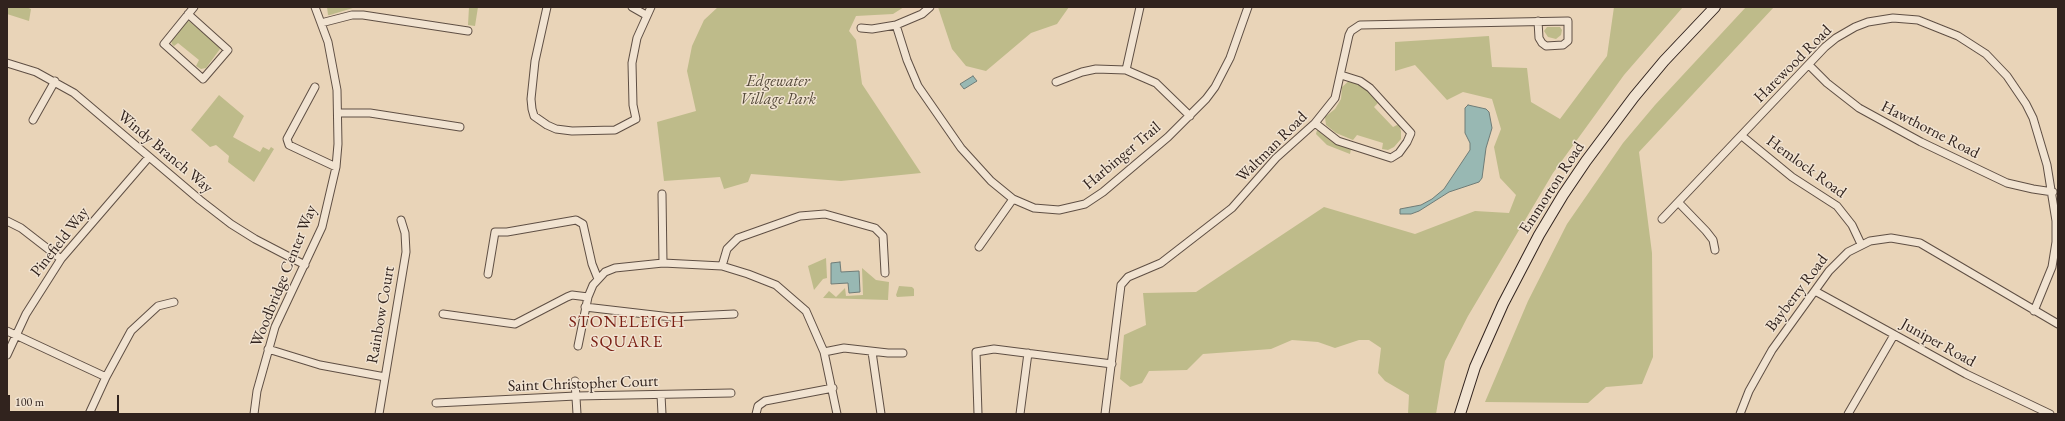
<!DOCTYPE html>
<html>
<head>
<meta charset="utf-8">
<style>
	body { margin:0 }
	#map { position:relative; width:2065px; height:421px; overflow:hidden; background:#e9d4b8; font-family:"EB Garamond",serif }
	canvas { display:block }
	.frame { position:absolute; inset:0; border:8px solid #31231e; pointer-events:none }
	.scale { position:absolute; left:8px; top:395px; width:111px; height:18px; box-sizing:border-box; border:2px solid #31231e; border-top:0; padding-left:5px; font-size:12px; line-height:14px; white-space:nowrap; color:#31231e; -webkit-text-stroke:3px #f1e3d1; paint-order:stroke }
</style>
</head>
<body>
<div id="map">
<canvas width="2065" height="421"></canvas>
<div class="frame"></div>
<div class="scale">100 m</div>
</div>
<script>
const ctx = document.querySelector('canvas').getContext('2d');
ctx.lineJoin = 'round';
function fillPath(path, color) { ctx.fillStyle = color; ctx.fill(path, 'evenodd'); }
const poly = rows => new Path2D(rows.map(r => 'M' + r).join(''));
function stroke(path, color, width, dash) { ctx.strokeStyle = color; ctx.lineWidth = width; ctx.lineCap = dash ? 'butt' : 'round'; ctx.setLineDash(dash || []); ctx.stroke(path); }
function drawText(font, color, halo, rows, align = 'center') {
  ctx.font = font + ' "EB Garamond",serif'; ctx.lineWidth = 3; ctx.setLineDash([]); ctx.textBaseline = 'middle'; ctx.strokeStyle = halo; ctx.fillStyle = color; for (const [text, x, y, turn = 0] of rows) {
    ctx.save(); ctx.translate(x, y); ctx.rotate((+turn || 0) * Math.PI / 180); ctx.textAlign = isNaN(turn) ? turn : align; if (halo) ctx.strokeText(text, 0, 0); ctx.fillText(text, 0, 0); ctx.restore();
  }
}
const green = poly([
	[7,7,26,7,31,9,29,21,7,14],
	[327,7,356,7,330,15,328,15],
	[469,7,478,7,475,26,468,25],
	[718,7,904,7,893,14,856,16,849,31,856,40,862,84,921,173,841,181,751,174,748,182,724,189,720,177,664,181,657,122,696,111,687,71,692,46,704,20],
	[938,7,1069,7,1057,24,1031,33,986,71,966,66,952,49],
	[1614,7,1683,7,1624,75,1553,173,1468,316,1445,361,1436,414,1408,414,1409,395,1385,381,1378,373,1381,348,1369,340,1359,340,1335,348,1318,342,1292,340,1271,349,1203,354,1187,370,1149,371,1142,383,1130,387,1120,379,1124,335,1146,325,1143,293,1196,292,1324,207,1415,234,1475,211,1509,213,1516,195,1500,178,1494,147,1501,129,1492,99,1463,92,1447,100,1415,65,1395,71,1395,42,1489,36,1492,67,1527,68,1531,102,1560,119,1607,56],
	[1746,7,1774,7,1639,152,1652,253,1653,357,1642,384,1606,387,1588,403,1485,402,1528,301,1567,224,1623,143,1655,105],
	[189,21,219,46,220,49,206,68,201,69,196,66,199,60,178,43,174,46,172,44,171,40,186,22],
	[1547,27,1560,27,1562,30,1561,35,1556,39,1548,37,1544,31],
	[1350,80,1366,89,1375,99,1378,103,1374,107,1393,127,1399,124,1401,131,1401,139,1394,147,1388,150,1382,149,1383,143,1357,135,1353,140,1336,133,1326,125,1325,117,1335,109,1341,99,1342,87],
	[219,95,244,116,233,137,260,152,263,147,269,150,271,147,274,149,254,182,228,162,229,156,216,145,210,147,191,130],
	[1317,130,1331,141,1351,149,1350,154,1327,145,1316,134],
	[826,258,827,278,823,279,814,290,808,266],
	[862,268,876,280,889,282,888,300,823,298,829,291,836,297,845,288,846,296,863,295],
	[899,286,912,287,914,289,914,296,897,297,896,295]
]);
const water = poly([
	[973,76,977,81,964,89,960,84,973,76],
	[1468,105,1486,109,1489,112,1492,128,1486,148,1482,178,1479,182,1449,192,1419,211,1411,214,1400,214,1400,209,1421,205,1432,199,1444,189,1470,150,1470,143,1465,133,1465,108,1468,105],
	[840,262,841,272,859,271,860,292,849,293,848,283,831,284,831,263,840,262]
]);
const minor = poly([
	[547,7,535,61,531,99,532,109,534,116,547,125,556,129,572,131,615,130,636,119,633,105,632,63,637,38,651,7],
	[632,7,646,15],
	[188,14,228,50,203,79,164,44,194,7],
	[321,23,352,15,363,15,468,31],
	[896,25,907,60,918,86,961,148,991,181,1013,199,1034,208,1059,210,1085,204,1103,192,1168,137,1206,99,1215,87,1230,58,1248,7],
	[861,28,872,29,896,25,922,14,930,7],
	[7,63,36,72,74,93,200,200,231,224,255,239,305,265],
	[1809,65,1827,83,1859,108,1921,142,2007,183,2033,189,2053,192],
	[1126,70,1140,7],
	[1056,82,1082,72,1096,69,1126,70,1156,83,1190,116],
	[315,87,287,139,289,145,336,167],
	[338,113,370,113,460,127],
	[33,120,55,81],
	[1315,123,1338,141,1391,158,1399,153,1407,142,1411,133,1370,88,1360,81,1341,75],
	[1742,136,1792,177,1837,206,1852,225,1861,244],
	[662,194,663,263],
	[1679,203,1706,231,1713,240,1715,250],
	[1662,219,1825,47,1836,38,1855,27,1868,22,1893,18,1918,20,1958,36,1986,54,2007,76,2026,104,2033,118,2047,165,2056,221,2056,242,2052,267,2034,311],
	[7,221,21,228,61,259],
	[979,247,1013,199],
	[722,266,727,249,738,238,800,216,825,214,875,228,883,236,885,273],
	[488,274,495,232,507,232,576,220,583,224,592,264,598,279],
	[1815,291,1966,374,2050,414],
	[585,307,671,317,734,314],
	[443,314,515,324,567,297,572,295,588,297],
	[7,331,106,377],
	[578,346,588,297,593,285,605,272,615,268,663,263,722,266,748,274,776,285,806,311,824,352,837,414],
	[268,349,320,365,385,377],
	[824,352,844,348,888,353,903,353],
	[872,352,881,414],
	[7,355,26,314,61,259,149,157],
	[575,381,577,414],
	[661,395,662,414],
	[436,403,576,396,731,393],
	[89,414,106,377,131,331,158,306,174,302],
	[254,414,257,391,275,327,322,227,336,167,338,144,337,90,328,42,315,7],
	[379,414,406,252,405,233,401,220],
	[756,414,758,406,765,401,833,388],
	[978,414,976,352,994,349,1112,364],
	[1020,414,1028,353],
	[1105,414,1121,285,1128,277,1161,263,1232,208,1276,158,1315,123,1335,98,1349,35,1351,31,1360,25,1568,21,1568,41,1563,45,1546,46,1542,43,1539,38,1538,21],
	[1740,414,1749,391,1772,350,1829,271,1848,252,1870,241,1891,238,1920,243,2058,324],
	[1848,414,1894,335]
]);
const secondary = poly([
	[1460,414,1475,367,1503,304,1539,235,1563,195,1586,161,1634,97,1664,61,1715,7]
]);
const streetNames = [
	["Harewood Road",1793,64,-45],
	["Hawthorne Road",1930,130,27],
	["Waltman Road",1272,147,-45],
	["Windy Branch Way",165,152,40],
	["Harbinger Trail",1122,156,-40],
	["Hemlock Road",1806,167,36],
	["Emmorton Road",1552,188,-57],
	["Pinefield Way",60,242,-52],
	["Woodbridge Center Way",284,276,-68],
	["Bayberry Road",1797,293,-53],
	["Rainbow Court",381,315,-80],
	["Juniper Road",1938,343,29],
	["Saint Christopher Court",583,384,-2]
];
const parkNames = [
	["Edgewater",778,82],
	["Village Park",778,100]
];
const neighbourhoodNames = [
	["STONELEIGH",627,322],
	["SQUARE",627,342]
];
fillPath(green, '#bebb8a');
fillPath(water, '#98b8b3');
stroke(water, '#6f7c77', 1);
stroke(minor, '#5f4f44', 9);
stroke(secondary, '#31231e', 12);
stroke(minor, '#f1e3d1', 7);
stroke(secondary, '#f1e3d1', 10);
drawText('16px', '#31231e', '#f1e3d1', streetNames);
drawText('italic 16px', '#544939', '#f1e3d1', parkNames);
ctx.letterSpacing = '1px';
drawText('17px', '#7a1f14', '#f1e3d1', neighbourhoodNames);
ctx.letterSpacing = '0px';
</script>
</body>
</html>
